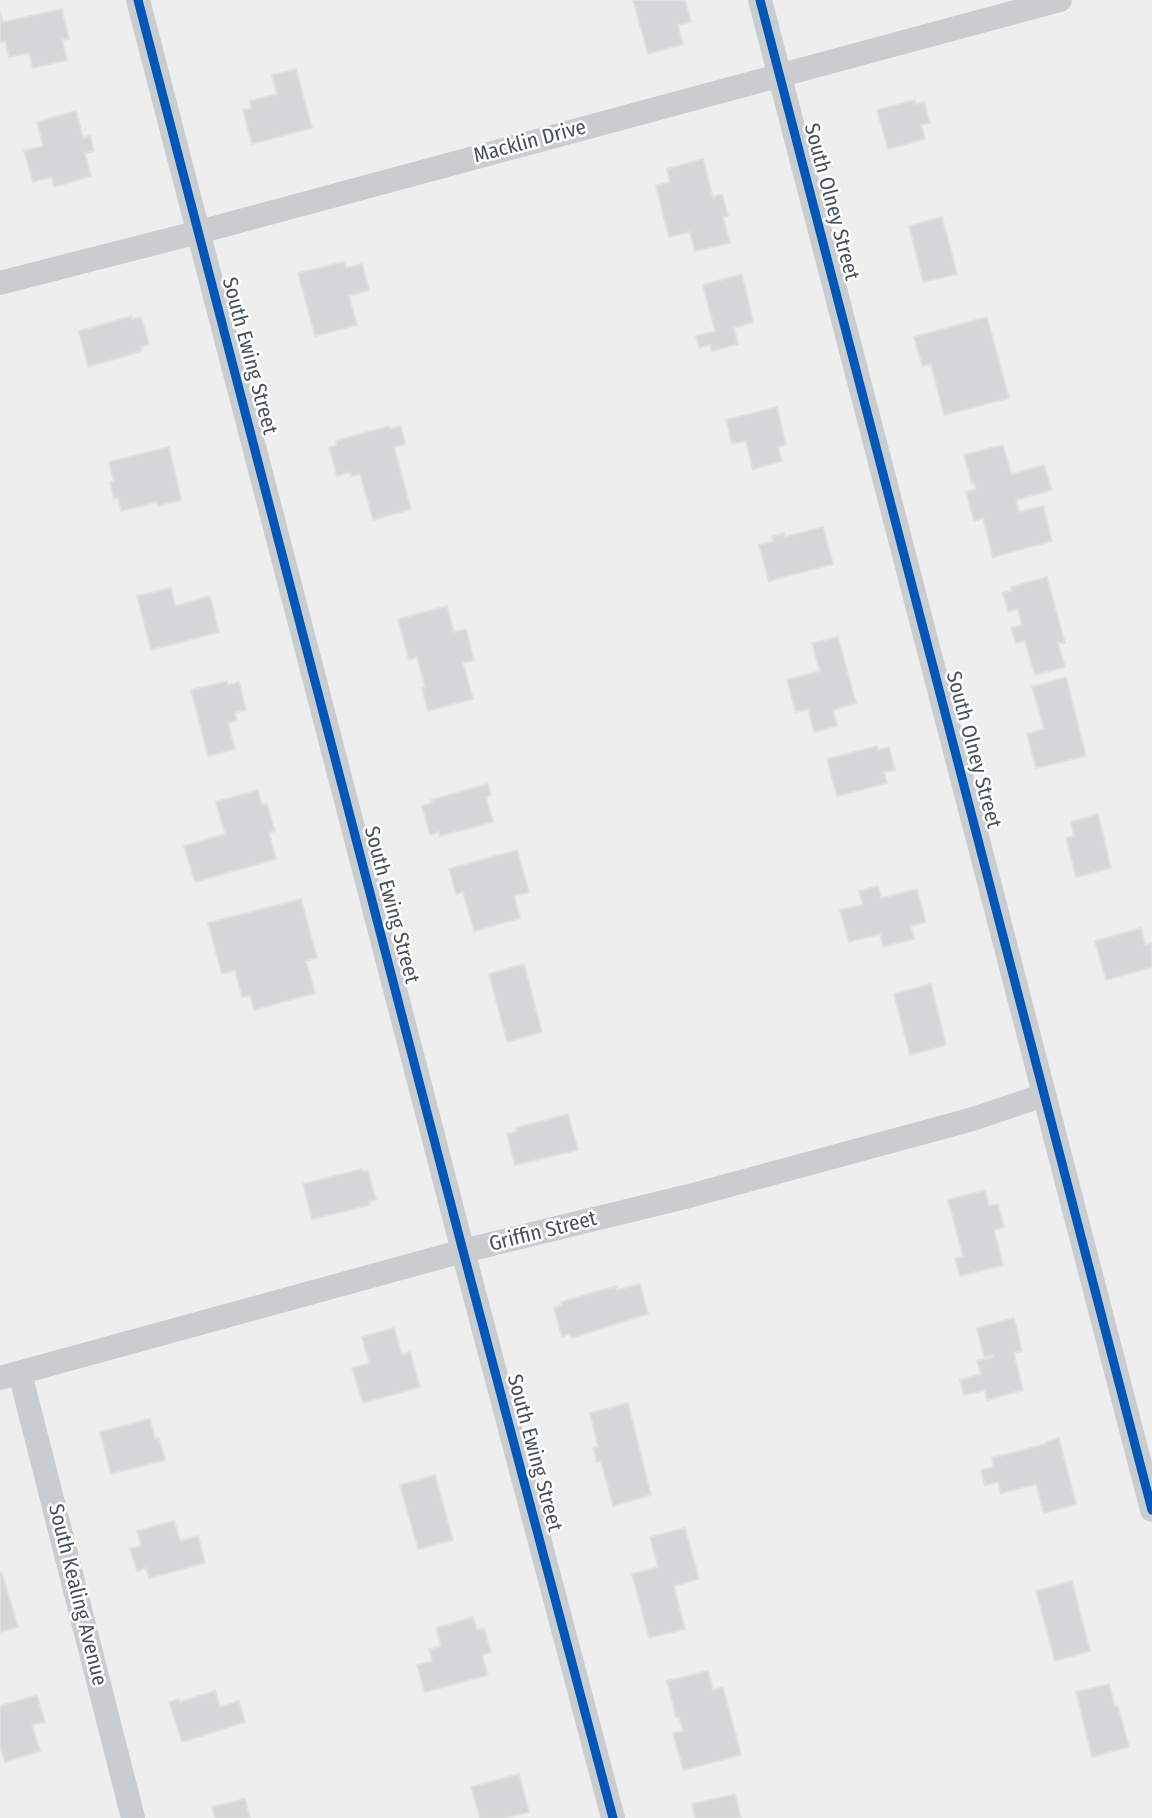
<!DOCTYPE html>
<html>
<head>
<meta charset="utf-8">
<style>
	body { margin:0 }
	canvas { display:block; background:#efeeee }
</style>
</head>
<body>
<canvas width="1152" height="1818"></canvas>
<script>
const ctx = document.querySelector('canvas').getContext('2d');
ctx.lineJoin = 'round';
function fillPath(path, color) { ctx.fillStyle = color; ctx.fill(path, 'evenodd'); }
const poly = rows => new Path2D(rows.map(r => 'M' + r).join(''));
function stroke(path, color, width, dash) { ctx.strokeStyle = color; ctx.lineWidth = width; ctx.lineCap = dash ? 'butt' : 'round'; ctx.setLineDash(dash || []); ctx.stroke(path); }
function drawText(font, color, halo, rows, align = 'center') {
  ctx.font = font + ' "Fira Sans Condensed",sans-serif'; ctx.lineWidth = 5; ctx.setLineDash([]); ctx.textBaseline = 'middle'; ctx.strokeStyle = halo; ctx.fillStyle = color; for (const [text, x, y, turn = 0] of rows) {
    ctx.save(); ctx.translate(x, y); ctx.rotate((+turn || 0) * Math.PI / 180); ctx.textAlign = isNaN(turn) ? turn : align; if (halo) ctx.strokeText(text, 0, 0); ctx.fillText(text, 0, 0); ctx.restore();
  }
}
const building = poly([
	[633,0,685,0,691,22,678,25,683,44,648,54,633,0],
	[62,9,69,39,62,40,67,60,33,68,29,53,9,57,5,41,0,43,0,13,3,22,62,9],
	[296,69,312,128,252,144,243,110,251,108,250,101,277,94,272,75,296,69],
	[915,100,916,104,924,102,930,123,921,125,925,139,888,149,877,110,915,100],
	[76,111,83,138,90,135,94,151,85,153,91,176,54,187,52,177,33,182,24,151,43,146,37,122,76,111],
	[703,159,713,197,722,194,728,216,723,217,730,243,695,251,690,232,669,237,656,186,670,182,667,169,703,159],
	[942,217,957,274,923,282,909,226,942,217],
	[344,262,346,268,362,264,369,290,349,296,357,325,315,336,298,273,344,262],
	[742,274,753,322,734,328,738,344,712,351,710,345,699,348,696,336,715,331,703,285,742,274],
	[132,316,132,319,141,317,149,344,141,347,142,351,88,367,79,331,132,316],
	[987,317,1009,398,944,415,931,364,922,366,914,337,987,317],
	[777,407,786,445,778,447,782,461,753,469,746,441,732,444,726,420,777,407],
	[389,426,390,429,401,426,405,444,394,447,411,509,373,520,360,474,351,476,350,472,337,476,329,447,337,445,336,441,389,426],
	[1003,445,1011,474,1044,465,1052,490,1016,500,1019,512,1043,506,1052,541,993,557,983,518,974,521,966,492,976,489,974,483,972,484,964,455,1003,445],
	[169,447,181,500,158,506,157,502,121,511,118,498,114,499,110,482,114,481,109,462,169,447],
	[823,527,833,564,769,581,759,545,773,541,772,537,784,533,785,537,823,527],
	[1047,577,1065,643,1058,643,1065,667,1035,675,1025,641,1016,643,1011,628,1022,625,1018,609,1008,612,1003,593,1012,591,1011,587,1047,577],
	[171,588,175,606,210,596,219,632,151,650,137,596,171,588],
	[447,606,454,632,466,629,474,660,463,663,473,699,428,711,422,688,425,687,417,657,409,660,398,619,447,606],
	[838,637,856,703,833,710,837,726,814,732,808,709,796,712,787,680,820,671,812,643,838,637],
	[1066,677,1086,756,1036,768,1027,734,1044,729,1032,687,1066,677],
	[227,681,228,685,239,682,246,710,235,713,237,720,228,723,235,749,208,756,191,690,227,681],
	[877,746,878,750,889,747,895,770,884,772,887,783,837,796,827,759,877,746],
	[488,784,491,795,486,797,493,822,440,836,439,832,430,835,422,806,432,803,431,800,488,784],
	[258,790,262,805,267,804,275,831,269,833,276,859,195,882,184,846,225,834,216,802,258,790],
	[1098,814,1111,868,1076,877,1066,838,1074,836,1071,822,1098,814],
	[517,850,529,892,514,896,520,918,474,931,463,892,456,894,449,869,517,850],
	[878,886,881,898,917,889,926,922,911,926,914,939,883,947,880,934,849,942,840,910,863,905,859,891,878,886],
	[301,899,317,958,306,961,315,993,254,1010,250,995,242,997,235,970,222,974,208,923,301,899],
	[1141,928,1145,945,1151,943,1152,967,1106,980,1095,941,1141,928],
	[524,964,542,1032,507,1042,489,974,524,964],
	[931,984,946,1045,910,1055,894,994,931,984],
	[568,1114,578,1150,515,1165,507,1134,517,1131,516,1128,568,1114],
	[362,1169,363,1172,368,1171,376,1200,369,1201,370,1205,312,1219,303,1184,362,1169],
	[985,1190,989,1206,998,1204,1004,1227,994,1230,1003,1265,960,1276,955,1258,963,1256,948,1200,985,1190],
	[640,1284,648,1314,571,1338,569,1334,562,1337,554,1308,562,1305,561,1302,616,1286,617,1290,640,1284],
	[1014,1318,1022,1351,1014,1353,1023,1390,987,1400,985,1390,964,1395,960,1380,981,1374,977,1361,994,1357,993,1355,984,1357,977,1328,1014,1318],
	[394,1328,402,1355,410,1352,420,1387,363,1403,352,1368,369,1363,362,1337,394,1328],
	[628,1403,651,1495,613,1506,601,1461,597,1462,593,1448,598,1447,590,1413,628,1403],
	[150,1419,155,1439,159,1438,165,1460,111,1474,100,1432,150,1419],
	[1059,1438,1076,1504,1044,1513,1036,1484,1001,1493,998,1482,985,1485,981,1470,994,1467,992,1458,1046,1444,1046,1442,1059,1438],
	[435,1475,453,1540,418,1549,400,1485,435,1475],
	[174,1521,180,1541,198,1536,205,1563,149,1578,146,1568,137,1571,130,1549,141,1546,137,1531,174,1521],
	[685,1528,699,1579,674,1586,685,1629,649,1638,632,1574,658,1567,650,1537,685,1528],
	[0,1573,2,1573,18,1627,0,1632,0,1573],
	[1072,1581,1090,1651,1055,1661,1036,1591,1072,1581],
	[473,1617,477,1630,484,1628,491,1652,482,1655,488,1675,425,1692,417,1665,432,1661,429,1649,441,1646,436,1628,473,1617],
	[708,1671,713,1690,723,1687,741,1755,683,1770,673,1733,683,1731,679,1717,676,1717,667,1681,708,1671],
	[1109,1684,1115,1707,1118,1706,1129,1747,1092,1757,1076,1692,1109,1684],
	[215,1691,220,1707,239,1701,245,1722,182,1742,169,1702,179,1699,180,1702,215,1691],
	[37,1695,45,1722,32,1725,40,1751,5,1762,0,1747,0,1706,37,1695],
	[519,1774,529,1812,506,1818,480,1818,471,1787,519,1774],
	[735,1794,741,1818,695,1818,692,1804,735,1794],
	[245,1799,250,1818,215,1818,212,1807,245,1799]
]);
const minor = poly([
	[138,0,463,1251,613,1818],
	[760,0,1152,1510],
	[0,283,199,232,1060,0],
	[20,1373,133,1818],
	[0,1378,463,1251,689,1196,973,1119,1044,1095]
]);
const cycleway = poly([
	[138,0,463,1251,613,1818],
	[760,0,1152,1510]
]);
const streetNames = [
	["Macklin Drive",530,142,-15],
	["South Olney Street",831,202,75],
	["South Ewing Street",249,356,75],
	["South Olney Street",973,750,75],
	["South Ewing Street",391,905,75],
	["Griffin Street",543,1232,-14],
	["South Ewing Street",534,1453,75],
	["South Kealing Avenue",77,1595,76]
];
fillPath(building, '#d6d6d8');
stroke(building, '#e0e0e1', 2);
stroke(minor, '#cacdcf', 24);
stroke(cycleway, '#0057b8', 9);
drawText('21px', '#46505a', '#fff', streetNames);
</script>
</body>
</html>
